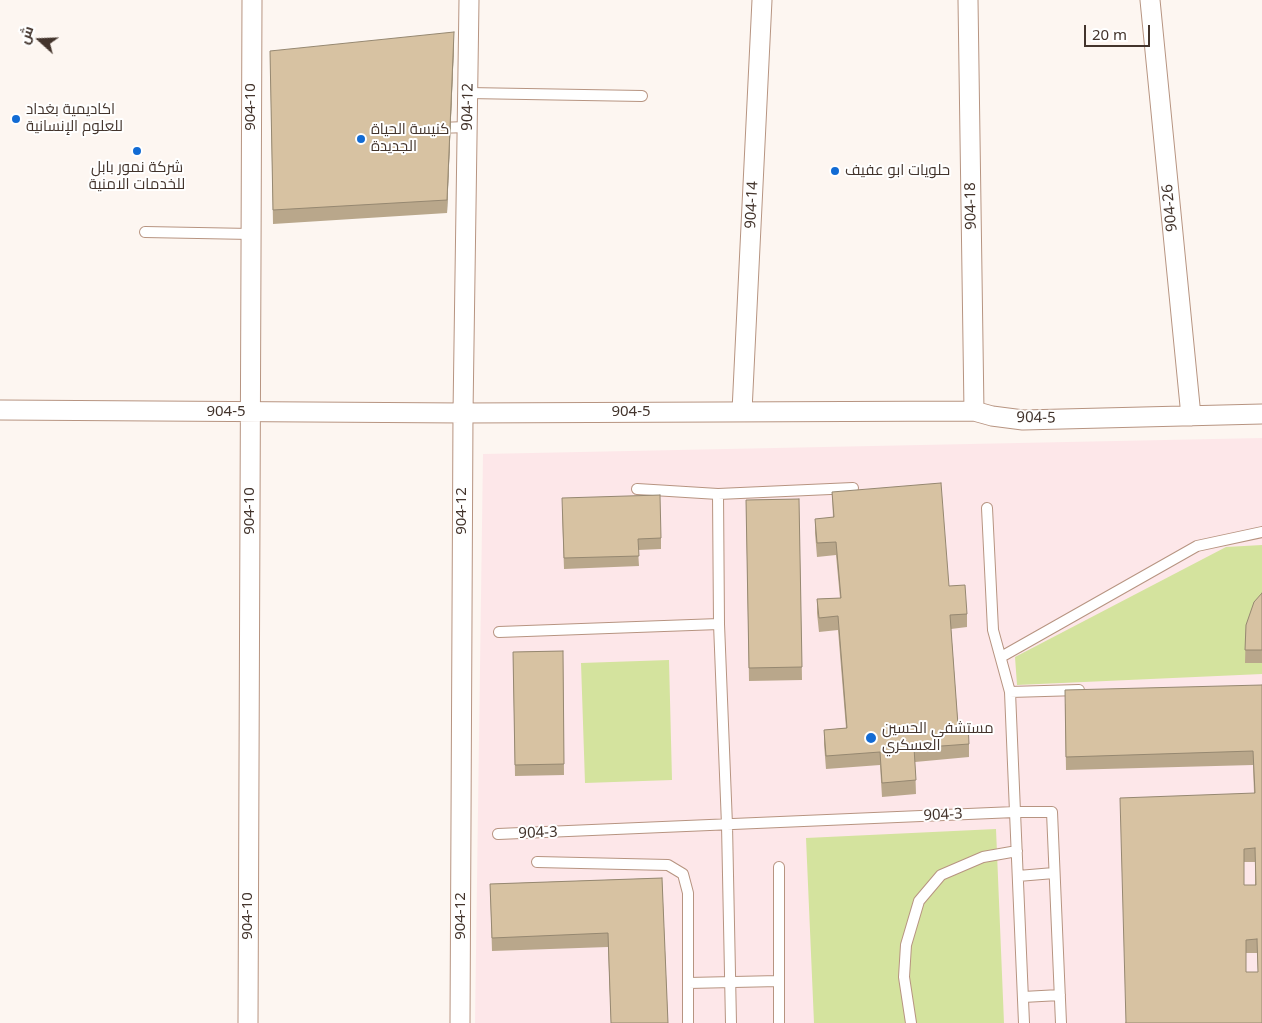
<!DOCTYPE html>
<html>
<head>
<meta charset="utf-8">
<style>
	body { margin:0 }
	#map { position:relative; width:1262px; height:1023px; overflow:hidden; background:#fdf6f1; font-family:"Noto Sans",Cairo,sans-serif }
	canvas { display:block }
	.north { position:absolute; left:15px; top:15px; width:50px; height:50px; -webkit-text-stroke:4px #fff; paint-order:stroke; rotate:290deg; font-size:14px; font-weight:700; line-height:20px; text-align:center; color:#43342c }
	.north::after { content:''; display:block; margin:auto; width:18px; height:22px; background:#43342c; clip-path:polygon(50% 0,100% 100%,50% 72%,0 100%) }
	.scale { position:absolute; left:1084px; top:25px; width:66px; height:22px; box-sizing:border-box; border:2px solid #43342c; border-top:0; padding-left:6px; font-size:15px; line-height:18px; white-space:nowrap; color:#43342c; -webkit-text-stroke:4px #fff; paint-order:stroke }
</style>
</head>
<body>
<div id="map">
<canvas width="1262" height="1023"></canvas>
<div class="north">ش</div>
<div class="scale">20 m</div>
</div>
<script>
const ctx = document.querySelector('canvas').getContext('2d');
ctx.lineJoin = 'round';
function fillPath(path, color) { ctx.fillStyle = color; ctx.fill(path, 'evenodd'); }
const poly = rows => new Path2D(rows.map(r => 'M' + r).join(''));
function stroke(path, color, width, dash) { ctx.strokeStyle = color; ctx.lineWidth = width; ctx.lineCap = dash ? 'butt' : 'round'; ctx.setLineDash(dash || []); ctx.stroke(path); }
function drawText(font, color, halo, rows, align = 'center') {
  ctx.font = font + ' "Noto Sans",Cairo,sans-serif'; ctx.lineWidth = 4; ctx.setLineDash([]); ctx.textBaseline = 'middle'; ctx.strokeStyle = halo; ctx.fillStyle = color; for (const [text, x, y, turn = 0] of rows) {
    ctx.save(); ctx.translate(x, y); ctx.rotate((+turn || 0) * Math.PI / 180); ctx.textAlign = isNaN(turn) ? turn : align; if (halo) ctx.strokeText(text, 0, 0); ctx.fillText(text, 0, 0); ctx.restore();
  }
}
const medical = poly([
	[1262,438,1262,1023,475,1023,483,454]
]);
const green = poly([
	[1262,545,1262,674,1017,685,1015,657,1226,547],
	[669,660,672,780,585,783,581,663],
	[996,829,1004,1023,814,1023,806,838]
]);
const lane = poly([
	[468,93,642,96],
	[438,128,467,127],
	[145,232,251,234],
	[637,489,718,494,853,488],
	[718,494,719,624],
	[987,508,993,630,1010,692],
	[499,632,719,624,727,825,731,1023],
	[1001,657,1197,546,1262,532],
	[498,834,1015,812,1010,692,1079,690],
	[537,862,668,865,683,874,688,893,688,1023],
	[1018,876,1054,873],
	[779,981,779,1023],
	[688,983,779,981,779,867],
	[1023,997,1060,995],
	[911,1023,904,977,906,945,919,901,941,875,983,857,1017,851],
	[1024,1023,1015,812,1052,812,1061,1023]
]);
const street = poly([
	[968,0,974,411],
	[1150,0,1191,416],
	[0,410,463,413,974,411,992,416,1023,420,1262,414],
	[742,411,762,0],
	[248,1023,252,0],
	[460,1023,463,413,469,0]
]);
const wall = poly([
	[454,45,447,213,273,224,270,51],
	[832,492,949,586,967,614,967,627,951,629,958,725,969,744,969,757,915,762,916,794,882,797,880,765,826,769,824,744,824,730,846,728,838,630,819,632,817,613,817,599,840,598,836,555,817,557,815,533,815,519,833,518],
	[799,499,802,680,749,681,746,500],
	[562,509,661,538,661,549,638,550,639,566,564,569],
	[1262,593,1262,663,1245,663,1246,625],
	[563,651,564,775,515,776,513,652],
	[1262,685,1262,1023,1125,1023,1254,793,1253,765,1066,770,1065,704],
	[1244,862,1255,862,1255,885,1244,885],
	[1246,953,1257,953,1258,972,1246,972],
	[662,878,668,1023,611,1023,608,947,492,951,490,884]
]);
const shadedWall = poly([
	[454,32,454,45,447,213,447,200]
]);
const building = poly([
	[454,32,447,200,273,210,270,51,454,32],
	[941,483,949,586,965,585,967,614,950,615,958,725,968,724,969,744,914,748,916,780,882,783,880,752,826,756,824,730,847,728,838,616,819,618,817,599,841,598,836,542,817,543,815,519,834,517,832,492,941,483],
	[660,495,661,538,638,539,639,556,564,558,562,498,660,495],
	[799,499,802,667,749,668,746,500,799,499],
	[1262,593,1262,650,1245,650,1246,625,1254,602,1262,593],
	[563,651,564,764,515,765,513,652,563,651],
	[1262,685,1262,1023,1126,1023,1120,798,1255,793,1253,751,1066,757,1065,690,1262,685],
	[1255,848,1256,885,1244,885,1244,849,1255,848],
	[1257,939,1258,972,1246,972,1246,940,1257,939],
	[662,878,668,1023,611,1023,608,933,492,938,490,884,662,878]
]);
const markers = [
	[16,119,5,"#126bd4"],
	[361,139,5,"#126bd4"],
	[137,151,5,"#126bd4"],
	[835,171,5,"#126bd4"],
	[871,738,6,"#126bd4"]
];
const streetNames = [
	["904-10",251,107,-90],
	["904-12",468,107,-89],
	["904-14",752,205,-87],
	["904-18",971,206,-91],
	["904-26",1170,208,-96],
	["904-5",226,412],
	["904-5",631,412],
	["904-5",1036,418,1],
	["904-10",250,511,-90],
	["904-12",462,511,-90],
	["904-3",943,815,-3],
	["904-3",538,833,-2],
	["904-10",248,916,-90],
	["904-12",461,916,-90]
];
const poiNames = [
	["اكاديمية بغداد",26,110],
	["للعلوم الإنسانية",26,127],
	["كنيسة الحياة",371,130],
	["الجديدة",371,147],
	["شركة نمور بابل",137,168,"center"],
	["للخدمات الامنية",137,185,"center"],
	["حلويات ابو عفيف",845,171],
	["مستشفى الحسين",882,729],
	["العسكري",882,746]
];
fillPath(medical, '#fde7e9');
fillPath(green, '#d4e39e');
stroke(lane, '#b79481', 12);
stroke(street, '#b79481', 21);
stroke(lane, '#fff', 10);
stroke(street, '#fff', 19);
fillPath(wall, '#b9a78b');
fillPath(shadedWall, '#968871');
fillPath(building, '#d7c2a2');
stroke(building, '#968871', 1);
for (const [x, y, r, color] of markers) { const dot = new Path2D(); dot.arc(x, y, r, 0, 2 * Math.PI); ctx.fillStyle = color; ctx.fill(dot); stroke(dot, '#fff', 2); }
drawText('15px', '#43342c', '#fff', streetNames);
drawText('15px', '#43342c', '#fff', poiNames, 'left');
</script>
</body>
</html>
